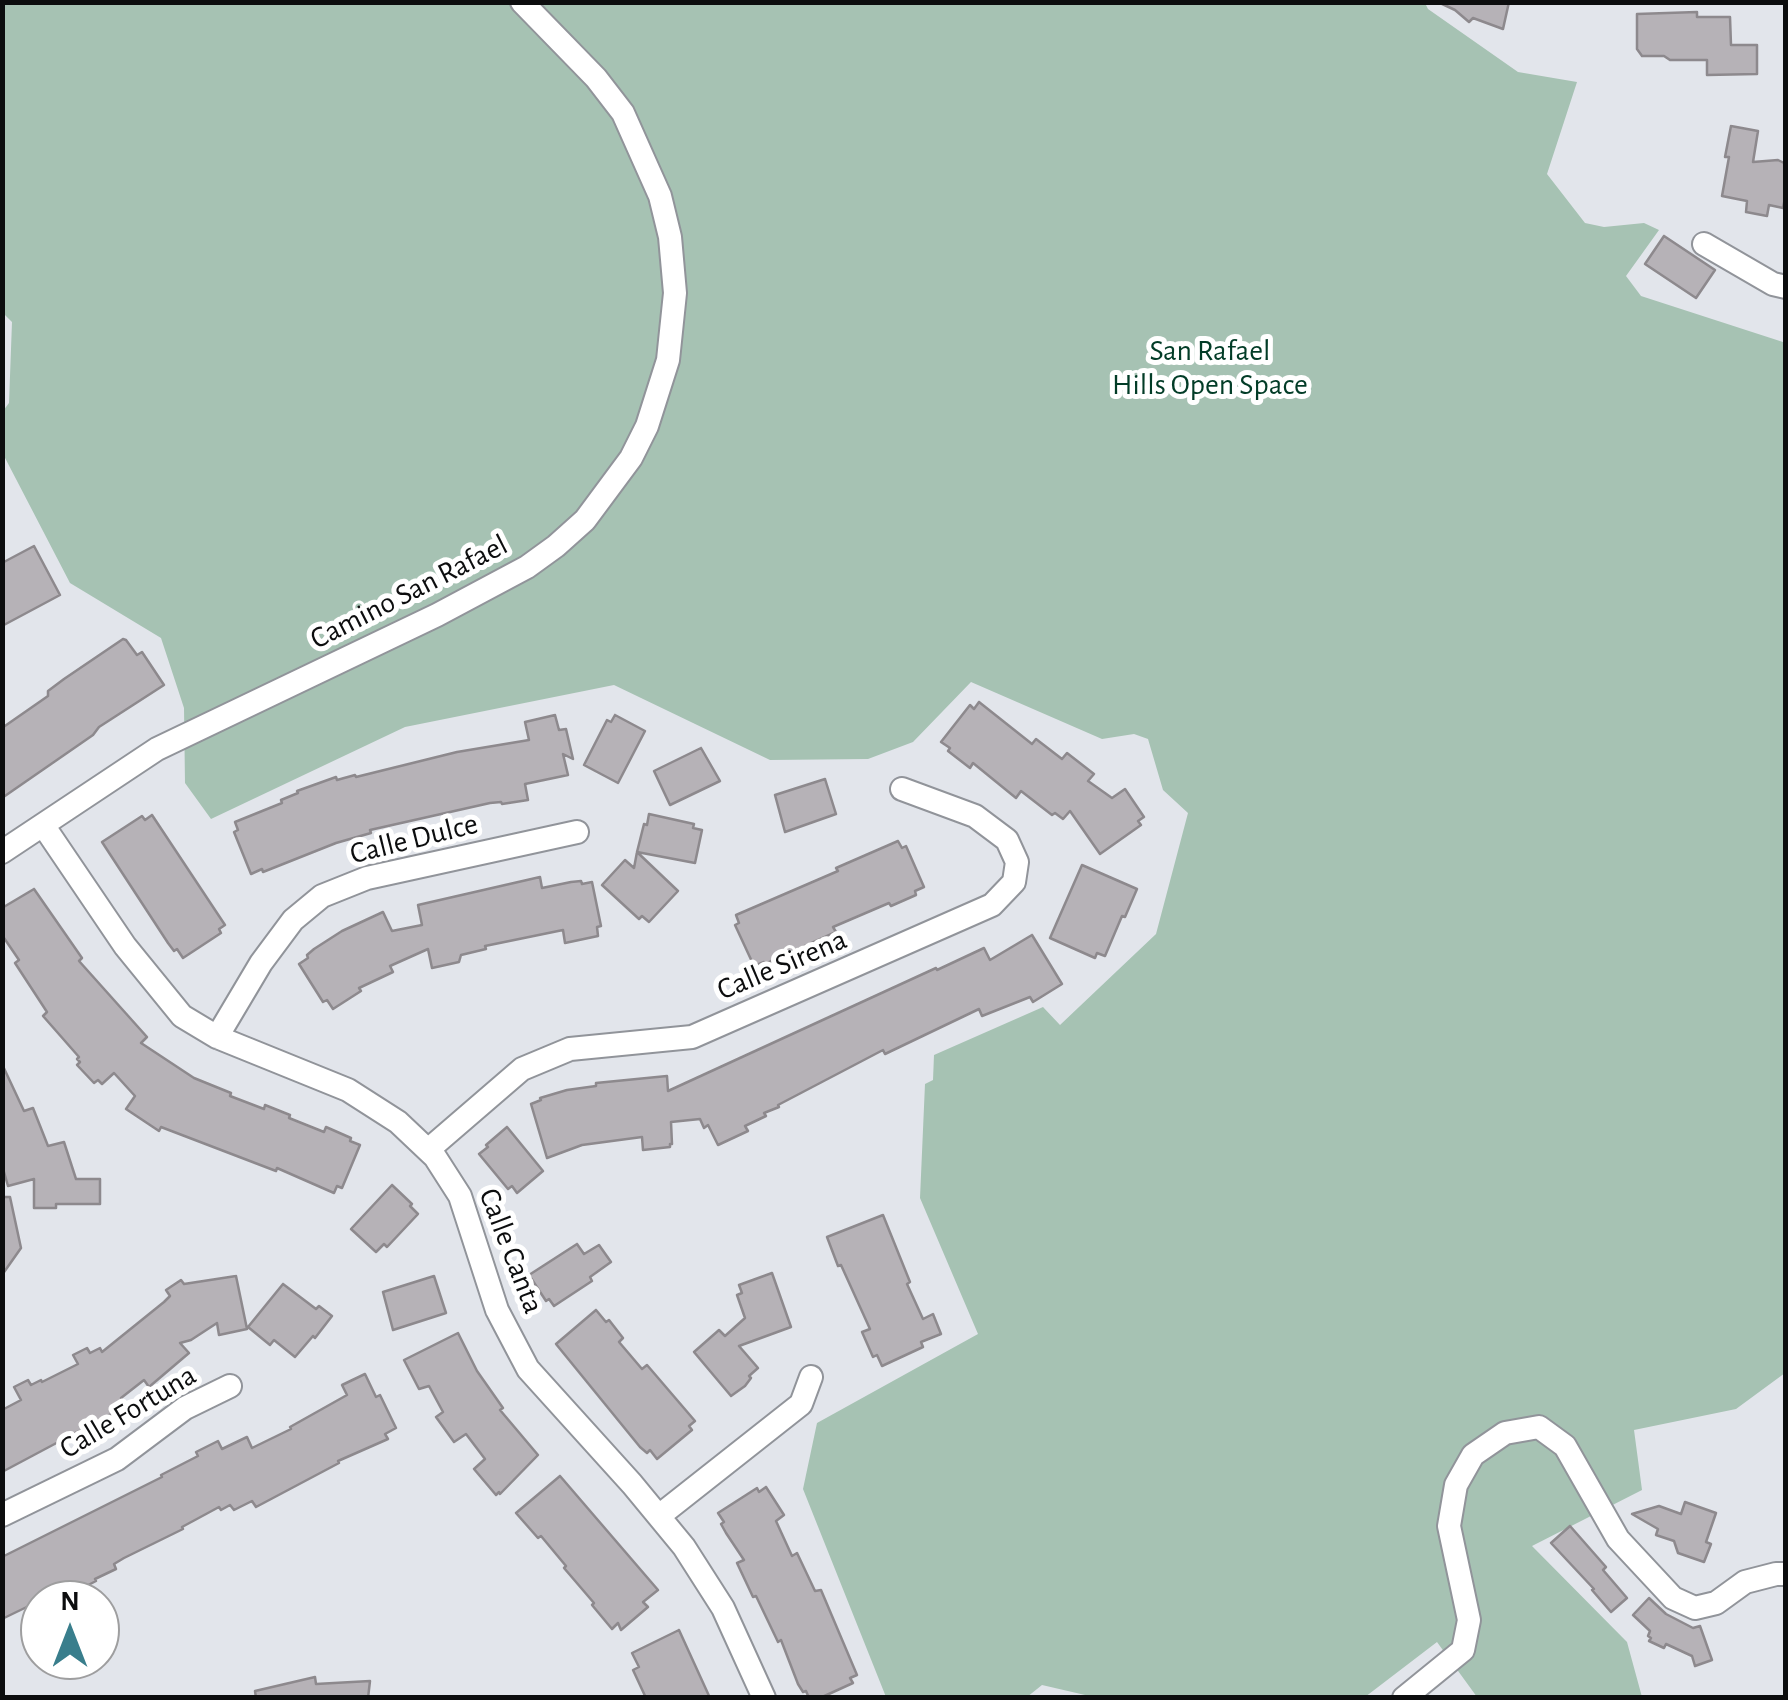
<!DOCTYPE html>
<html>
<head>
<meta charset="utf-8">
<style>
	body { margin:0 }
	#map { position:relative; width:1788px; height:1700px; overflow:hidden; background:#e2e5eb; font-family:"Alegreya Sans",sans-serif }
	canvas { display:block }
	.frame { position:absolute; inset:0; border:5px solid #0c0d0e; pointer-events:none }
	.north { position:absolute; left:20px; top:1580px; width:100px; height:100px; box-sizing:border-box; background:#fff; border:2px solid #9e9e9f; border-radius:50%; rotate:0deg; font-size:28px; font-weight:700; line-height:40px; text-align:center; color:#0c0d0e }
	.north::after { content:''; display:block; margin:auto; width:35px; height:45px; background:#397e8c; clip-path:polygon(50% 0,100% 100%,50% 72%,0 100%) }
</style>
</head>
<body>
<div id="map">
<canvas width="1788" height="1700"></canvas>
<div class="frame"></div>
<div class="north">N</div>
</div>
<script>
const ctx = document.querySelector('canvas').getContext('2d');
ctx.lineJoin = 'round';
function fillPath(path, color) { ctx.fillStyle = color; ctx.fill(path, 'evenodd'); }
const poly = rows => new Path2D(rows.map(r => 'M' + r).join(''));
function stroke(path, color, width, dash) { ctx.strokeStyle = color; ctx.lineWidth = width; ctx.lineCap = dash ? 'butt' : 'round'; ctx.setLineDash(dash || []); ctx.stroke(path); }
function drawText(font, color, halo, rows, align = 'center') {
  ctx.font = font + ' "Alegreya Sans",sans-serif'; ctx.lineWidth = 10; ctx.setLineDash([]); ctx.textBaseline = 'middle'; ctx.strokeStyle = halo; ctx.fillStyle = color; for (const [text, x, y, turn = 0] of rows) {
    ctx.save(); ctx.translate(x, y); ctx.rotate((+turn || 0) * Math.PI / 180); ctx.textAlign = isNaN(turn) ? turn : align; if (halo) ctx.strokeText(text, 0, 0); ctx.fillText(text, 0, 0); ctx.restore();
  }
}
const green = poly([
	[2,3,1425,3,1428,9,1518,72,1577,82,1547,174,1585,223,1604,227,1644,223,1659,230,1626,276,1641,296,1786,343,1785,1373,1736,1409,1634,1430,1642,1490,1532,1546,1627,1642,1642,1697,1477,1697,1437,1642,1365,1697,1098,1698,1042,1685,1027,1697,886,1697,803,1489,817,1423,978,1334,920,1198,925,1084,933,1080,934,1055,1043,1007,1060,1025,1156,934,1188,813,1163,790,1148,739,1134,734,1102,739,971,682,913,742,868,759,770,760,614,685,405,727,211,819,185,783,184,708,161,638,70,583,3,454,3,411,9,403,12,322,2,312]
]);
const building = poly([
	[1438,2,1509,2,1503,29,1473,18,1469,22,1455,10,1438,2],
	[1697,12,1697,17,1730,17,1731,45,1757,45,1757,74,1707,75,1707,60,1670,60,1664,56,1642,56,1637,49,1637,14,1697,12],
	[1731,126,1758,131,1753,162,1778,160,1786,164,1786,193,1783,208,1769,205,1767,216,1746,212,1747,201,1722,196,1729,157,1725,157,1731,126],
	[1664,236,1715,270,1696,298,1645,264,1664,236],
	[34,546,60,595,2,626,2,563,34,546],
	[123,639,126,640,137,655,142,652,164,685,99,727,93,735,2,798,2,728,48,696,48,691,64,679,123,639],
	[979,702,1032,744,1036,739,1062,759,1067,753,1094,774,1088,781,1112,798,1125,789,1144,817,1138,821,1141,825,1100,854,1070,811,1063,819,1055,813,1052,815,1021,791,1016,798,973,763,970,768,948,751,950,748,941,742,970,705,974,709,979,702],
	[555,715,559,730,566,729,573,759,563,754,568,775,525,784,528,800,502,804,501,802,490,803,370,830,371,833,336,843,263,872,262,869,251,874,234,832,238,830,235,822,282,803,281,800,298,793,297,791,336,777,337,780,355,775,356,777,457,752,529,740,525,722,555,715],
	[615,715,645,731,618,783,584,765,607,720,611,722,615,715],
	[701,748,720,781,670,805,654,771,701,748],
	[825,779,836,814,785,832,775,795,825,779],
	[649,814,694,824,693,828,702,830,695,863,637,852,644,824,647,825,649,814],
	[152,815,225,925,219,929,221,933,183,958,177,949,174,951,168,943,102,842,142,816,145,820,152,815],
	[898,841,902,848,906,846,924,887,915,891,916,895,891,906,889,903,833,927,836,932,765,964,764,962,754,966,735,925,739,923,736,915,838,871,836,868,898,841],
	[637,852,678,891,649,922,642,916,639,919,602,885,625,860,634,868,637,852],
	[1082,865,1137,889,1125,917,1122,916,1105,956,1097,953,1095,958,1050,938,1082,865],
	[540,877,542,888,571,882,581,881,582,884,592,882,601,926,597,927,598,936,565,943,563,930,485,946,486,949,461,955,459,962,432,968,428,949,390,966,393,972,359,988,361,991,333,1009,327,1000,323,1002,299,964,308,958,307,955,314,949,342,931,383,912,392,931,422,925,418,905,540,877],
	[34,889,82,958,79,961,147,1037,141,1043,194,1078,231,1093,230,1096,264,1109,265,1105,290,1115,289,1118,324,1132,326,1127,351,1138,350,1141,360,1145,342,1188,337,1186,334,1193,277,1168,276,1171,161,1127,159,1131,126,1109,135,1096,114,1073,102,1084,98,1080,94,1083,77,1065,80,1062,77,1059,79,1057,43,1016,47,1012,15,963,19,960,2,935,2,908,34,889],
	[1032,935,1062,984,1033,1002,1030,997,982,1016,979,1009,885,1054,883,1050,778,1105,779,1107,764,1113,766,1116,745,1126,748,1131,718,1145,708,1125,704,1128,700,1119,671,1122,672,1144,670,1144,670,1147,643,1150,642,1137,582,1145,547,1158,531,1104,541,1100,540,1098,567,1090,596,1086,596,1083,667,1076,668,1091,936,968,937,970,984,948,990,960,1032,935],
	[2,1064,24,1111,33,1108,48,1146,64,1142,76,1179,100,1179,100,1204,56,1204,56,1208,34,1208,34,1179,8,1186,2,1165,2,1064],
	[507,1127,543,1171,517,1193,512,1186,508,1189,479,1154,488,1147,486,1145,507,1127],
	[392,1185,412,1204,410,1206,418,1214,387,1247,384,1244,376,1252,351,1229,392,1185],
	[2,1197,10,1197,21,1248,2,1275,2,1197],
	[883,1215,910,1282,907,1284,923,1319,933,1314,941,1334,921,1342,923,1347,882,1366,877,1355,873,1357,862,1332,870,1329,841,1265,838,1266,827,1237,883,1215],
	[577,1244,584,1254,599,1245,611,1262,590,1277,592,1281,554,1306,549,1299,546,1301,529,1275,577,1244],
	[772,1273,791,1327,739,1346,758,1368,749,1376,751,1378,745,1386,731,1396,694,1352,719,1330,725,1336,745,1318,737,1295,742,1293,739,1285,772,1273],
	[236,1276,247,1329,219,1335,217,1323,191,1340,180,1343,189,1353,149,1387,144,1380,121,1398,125,1407,101,1419,102,1422,80,1433,79,1431,2,1472,2,1410,21,1400,14,1387,28,1380,31,1385,41,1380,42,1382,78,1364,73,1355,87,1348,90,1353,100,1348,102,1352,164,1302,170,1296,166,1290,181,1280,184,1284,236,1276],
	[434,1276,446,1313,393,1330,383,1292,434,1276],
	[283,1284,316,1309,319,1306,332,1316,315,1338,313,1336,295,1357,274,1340,270,1345,248,1327,283,1284],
	[596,1310,606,1322,609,1320,623,1338,619,1342,642,1369,647,1365,695,1421,689,1426,692,1430,657,1459,650,1450,647,1453,640,1447,556,1344,596,1310],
	[458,1333,477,1371,503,1408,500,1410,538,1455,500,1494,499,1492,496,1495,474,1469,485,1459,466,1434,454,1442,436,1417,443,1412,429,1386,419,1389,404,1360,458,1333],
	[365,1374,376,1397,380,1395,396,1428,385,1434,388,1439,338,1461,339,1463,256,1507,252,1501,234,1510,230,1505,221,1510,219,1507,182,1527,183,1529,124,1558,114,1564,116,1569,95,1579,96,1581,71,1594,68,1587,2,1619,2,1557,162,1477,161,1475,198,1456,196,1452,218,1441,222,1449,247,1437,252,1448,291,1429,290,1427,347,1395,342,1385,365,1374],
	[560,1476,658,1590,643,1602,648,1607,621,1630,618,1623,612,1629,592,1605,594,1603,564,1568,566,1566,541,1536,538,1538,516,1513,560,1476],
	[766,1487,784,1515,776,1521,792,1556,797,1553,815,1591,821,1590,857,1675,850,1678,853,1683,820,1698,809,1698,806,1691,803,1692,798,1684,781,1640,778,1642,756,1596,753,1597,737,1563,744,1560,726,1533,721,1524,724,1522,718,1513,757,1488,759,1492,766,1487],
	[1685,1502,1716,1513,1706,1542,1711,1544,1704,1562,1678,1553,1674,1541,1656,1535,1658,1529,1632,1514,1659,1506,1681,1514,1685,1502],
	[1570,1526,1606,1567,1603,1570,1627,1598,1611,1612,1592,1590,1594,1589,1551,1543,1570,1526],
	[1649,1598,1666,1614,1693,1628,1700,1626,1712,1660,1695,1666,1692,1656,1666,1644,1664,1648,1649,1641,1651,1638,1648,1636,1650,1631,1633,1615,1649,1598],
	[679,1630,710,1698,646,1698,633,1670,639,1667,632,1653,679,1630],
	[315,1677,316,1684,370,1681,368,1698,256,1698,255,1691,315,1677]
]);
const minor = poly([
	[1704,244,1773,284,1786,287],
	[43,825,125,946,182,1016,217,1037,348,1090,398,1122,435,1157,460,1196,497,1310,528,1369,632,1484,684,1547,723,1608,764,1698],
	[2,852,157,749,437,615,527,567,556,546,585,520,631,458,647,426,668,360,675,293,670,237,660,196,623,113,596,78,522,2],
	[217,1037,261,963,293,920,322,896,367,878,577,832],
	[428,1150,522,1069,570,1049,692,1037,992,905,1014,882,1017,862,1007,840,975,816,902,789],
	[2,1515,117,1459,185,1408,230,1386],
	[659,1516,801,1404,811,1377],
	[1404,1698,1463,1650,1469,1620,1449,1526,1456,1485,1473,1455,1505,1433,1539,1427,1565,1446,1618,1539,1673,1598,1695,1608,1716,1603,1745,1582,1776,1574,1786,1574]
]);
const parkNames = [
	["San Rafael",1210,351],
	["Hills Open Space",1210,385]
];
const streetNames = [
	["Camino San Rafael",409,592,-27],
	["Calle Dulce",414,839,-14],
	["Calle Sirena",782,965,-23],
	["Calle Canta",511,1251,69],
	["Calle Fortuna",128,1412,-31]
];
fillPath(green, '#a6c2b3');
fillPath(building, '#b6b2b7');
stroke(building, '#8d898d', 2.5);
stroke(minor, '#91949a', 26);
stroke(minor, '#fff', 22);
drawText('30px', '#023c27', '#fff', parkNames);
drawText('30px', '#0c0d0e', '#fff', streetNames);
</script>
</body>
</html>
